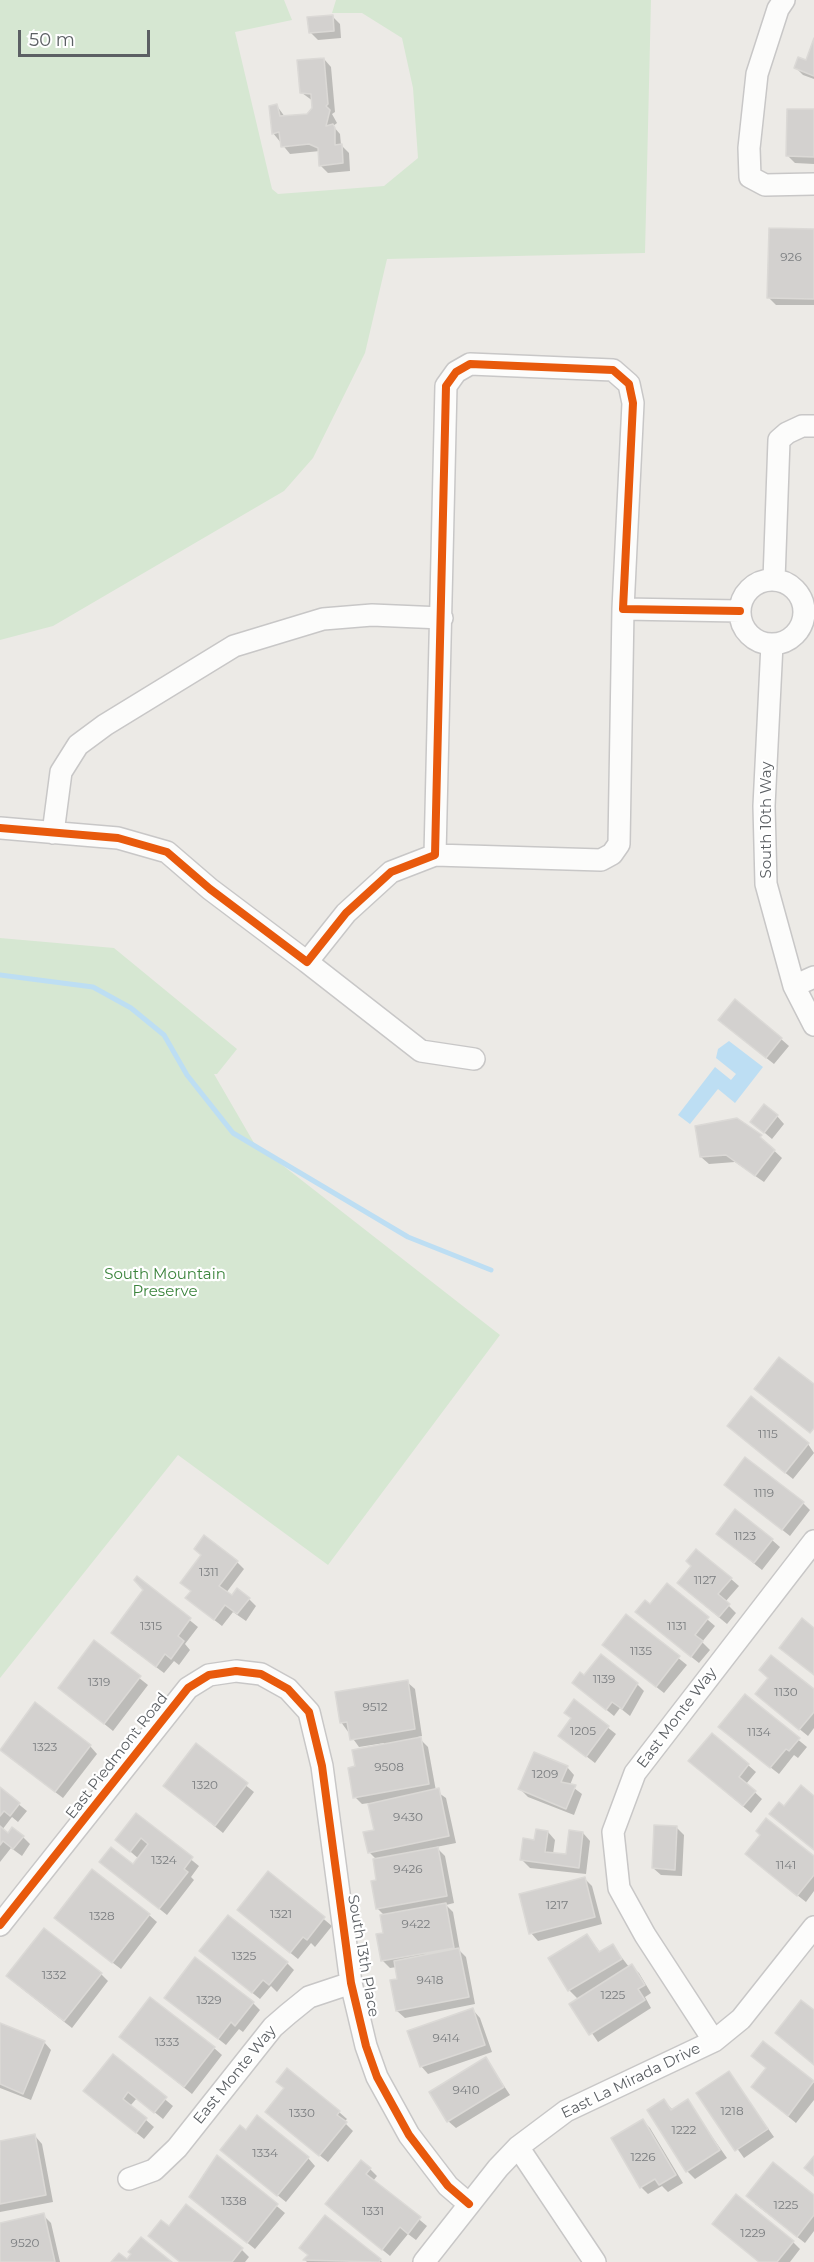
<!DOCTYPE html>
<html>
<head>
<meta charset="utf-8">
<style>
	body { margin:0 }
	#map { position:relative; width:814px; height:2262px; overflow:hidden; background:#eceae6; font-family:Montserrat,sans-serif }
	canvas { display:block }
	.scale { position:absolute; left:18px; top:30px; width:132px; height:27px; box-sizing:border-box; border:3px solid #5c6064; border-top:0; padding-left:8px; font-size:18px; line-height:21px; white-space:nowrap; color:#5c6064; -webkit-text-stroke:4px #fff; paint-order:stroke }
</style>
</head>
<body>
<div id="map">
<canvas width="814" height="2262"></canvas>
<div class="scale">50 m</div>
</div>
<script>
const ctx = document.querySelector('canvas').getContext('2d');
ctx.lineJoin = 'round';
function fillPath(path, color) { ctx.fillStyle = color; ctx.fill(path, 'evenodd'); }
const poly = rows => new Path2D(rows.map(r => 'M' + r).join(''));
function stroke(path, color, width, dash) { ctx.strokeStyle = color; ctx.lineWidth = width; ctx.lineCap = dash ? 'butt' : 'round'; ctx.setLineDash(dash || []); ctx.stroke(path); }
function drawText(font, color, halo, rows, align = 'center') {
  ctx.font = font + ' Montserrat,sans-serif'; ctx.lineWidth = 4.5; ctx.setLineDash([]); ctx.textBaseline = 'middle'; ctx.strokeStyle = halo; ctx.fillStyle = color; for (const [text, x, y, turn = 0] of rows) {
    ctx.save(); ctx.translate(x, y); ctx.rotate((+turn || 0) * Math.PI / 180); ctx.textAlign = isNaN(turn) ? turn : align; if (halo) ctx.strokeText(text, 0, 0); ctx.fillText(text, 0, 0); ctx.restore();
  }
}
const green = poly([
	[0,0,284,0,292,20,235,32,272,189,278,194,384,186,418,158,413,88,402,38,362,13,332,13,336,0,651,0,645,253,387,259,365,353,313,458,284,491,53,626,0,640],
	[0,938,114,948,237,1049,217,1074,214,1074,254,1143,500,1335,328,1565,178,1455,0,1678]
]);
const water = poly([
	[729,1041,763,1067,735,1103,718,1089,690,1124,678,1115,715,1067,731,1080,736,1074,716,1058,718,1049]
]);
const shadow = poly([
	[333,17,340,24,341,38,318,40,310,32],
	[814,42,814,79,803,75,795,67,807,62],
	[324,59,331,67,335,112,332,114,337,123,333,126,340,134,341,145,349,153,350,171,328,173,321,166,320,151,290,154,273,133,277,106,285,117,307,115,314,109,313,101,302,93],
	[814,110,814,164,795,163,788,156],
	[814,231,814,305,776,305,768,297],
	[727,1027,781,1039,789,1046,774,1064],
	[777,1116,784,1124,772,1139,752,1122],
	[749,1127,782,1158,764,1182,735,1162,709,1164,701,1157],
	[736,1433,808,1444,814,1453,793,1479],
	[726,1485,803,1503,810,1510,790,1536],
	[772,1540,780,1547,762,1570,726,1541],
	[237,1562,244,1569,226,1593,232,1597,249,1599,256,1606,246,1621,233,1612,222,1626,195,1605,192,1592,182,1582],
	[138,1578,198,1627,185,1644,190,1650,179,1665,174,1661,164,1673,120,1640,145,1590],
	[731,1579,739,1586,725,1602,736,1613,727,1624,687,1591],
	[667,1585,715,1626,702,1642,710,1650,699,1663,645,1620,650,1606],
	[626,1616,687,1665,664,1693,612,1652],
	[95,1643,148,1685,113,1731,60,1688],
	[770,1679,814,1691,814,1728,808,1736,765,1701],
	[407,1682,415,1689,422,1736,418,1737,428,1747,436,1791,446,1798,456,1843,436,1847,445,1856,454,1903,446,1905,453,1912,460,1951,466,1957,475,2004,405,2018,397,2011,399,1980,397,1967,390,1968,382,1960,384,1915,377,1908,377,1860,369,1852,375,1831,369,1803,362,1804,355,1797,357,1768,384,1745,384,1743,359,1747,341,1722],
	[574,1683,637,1684,644,1691,630,1716,620,1708,614,1716],
	[745,1696,807,1747,798,1758,794,1755,779,1774,728,1734],
	[574,1701,616,1734,595,1763,560,1736,572,1719,566,1713],
	[196,1745,254,1792,223,1833,165,1786],
	[90,1746,97,1754,63,1798,9,1757],
	[748,1765,756,1772,746,1784,762,1799,751,1813,698,1769],
	[567,1767,574,1775,570,1785,582,1794,574,1815,528,1797,520,1789],
	[0,1789,27,1811,18,1822,12,1817,2,1830,8,1835,23,1837,30,1844,22,1856,11,1848,0,1862],
	[136,1815,199,1866,191,1877,194,1880,167,1915,101,1862,133,1866,139,1859,117,1840],
	[676,1827,684,1835,682,1876,661,1875,653,1868],
	[548,1832,555,1840,553,1854,567,1856,583,1833,590,1841,586,1874,530,1868,522,1860,535,1841],
	[814,1857,814,1891,806,1902,755,1862],
	[269,1873,332,1926,315,1947,311,1943,298,1959,246,1917],
	[585,1879,592,1886,602,1924,538,1941,531,1933],
	[149,1915,157,1922,121,1969,63,1925],
	[587,1936,601,1953,613,1946,629,1967,631,1966,639,1973,651,1993,645,1997,651,2008,598,2042,572,2004,579,2000,569,1990,550,1958],
	[209,1958,287,1963,294,1970,277,1992,271,1986,260,1999],
	[101,1974,108,1981,72,2028,16,1984],
	[166,1998,253,2003,260,2010,243,2032,239,2029,226,2045],
	[473,2010,480,2018,492,2052,428,2074,421,2066],
	[0,2024,44,2042,51,2050,31,2100,0,2088],
	[121,2037,214,2048,222,2055,192,2094],
	[763,2043,814,2083,814,2100,796,2123,761,2094,768,2069],
	[113,2056,173,2106,163,2119,137,2098,130,2106,154,2127,144,2139,93,2098],
	[486,2059,510,2095,456,2128,448,2121],
	[729,2073,774,2137,744,2158,698,2094],
	[664,2101,673,2110,687,2101,727,2158,695,2179,687,2171],
	[339,2112,347,2119,344,2122,353,2131,328,2162,274,2119],
	[643,2121,650,2128,683,2183,668,2192,662,2186,648,2194,641,2187],
	[246,2132,308,2158,315,2166,286,2202,230,2157],
	[35,2136,42,2144,53,2202,0,2212,0,2143],
	[218,2157,285,2213,255,2249,199,2204,206,2178,203,2175],
	[370,2169,377,2176,373,2181,427,2226,416,2240,408,2234,390,2256,327,2204],
	[814,2197,814,2231,805,2243,755,2204],
	[186,2206,242,2250,249,2257,245,2262,180,2262,150,2236,169,2228],
	[43,2215,51,2223,60,2262,0,2262,0,2225],
	[714,2224,793,2242,800,2249,790,2262,759,2262],
	[301,2248,380,2260,382,2262,307,2262,305,2260,309,2256]
]);
const stream = poly([
	[0,975,93,987,131,1008,164,1035,187,1075,233,1133,408,1237,491,1270]
]);
const building = poly([
	[333,15,334,31,309,33,307,17,333,15],
	[814,38,814,76,794,68,798,57,806,60,814,38],
	[324,58,328,104,326,106,330,110,326,126,333,124,335,128,335,145,342,144,343,163,319,166,318,148,309,144,281,147,279,132,272,134,269,106,277,104,280,116,307,114,312,108,311,94,300,93,297,60,324,58],
	[787,109,814,109,814,157,786,156,787,109],
	[769,228,814,229,814,299,767,298,769,228],
	[735,999,782,1038,766,1058,718,1020,735,999],
	[764,1104,778,1115,764,1133,750,1122,764,1104],
	[737,1118,762,1135,760,1137,775,1150,755,1176,726,1155,700,1157,695,1126,737,1118],
	[779,1357,814,1384,814,1428,810,1433,754,1389,779,1357],
	[751,1396,809,1443,785,1473,727,1426,751,1396],
	[745,1457,804,1502,782,1530,724,1485,745,1457],
	[735,1509,773,1539,754,1563,716,1534,735,1509],
	[204,1535,238,1561,219,1586,232,1595,237,1588,250,1598,237,1614,225,1605,214,1620,185,1598,191,1591,180,1583,201,1555,194,1549,204,1535],
	[696,1549,732,1578,718,1594,730,1604,719,1617,677,1583,691,1566,686,1561,696,1549],
	[137,1576,191,1618,178,1636,184,1641,171,1659,165,1654,156,1667,111,1633,143,1590,134,1580,137,1576],
	[667,1583,709,1617,695,1635,703,1641,691,1657,635,1612,645,1600,650,1604,667,1583],
	[626,1614,680,1656,656,1687,602,1645,626,1614],
	[802,1618,814,1628,814,1675,779,1648,802,1618],
	[94,1640,141,1676,104,1724,58,1688,94,1640],
	[601,1654,638,1683,622,1709,612,1702,606,1710,572,1683,580,1672,584,1675,601,1654],
	[771,1655,814,1689,814,1712,799,1730,755,1694,768,1678,759,1670,771,1655],
	[408,1680,415,1729,350,1740,347,1722,340,1723,335,1692,408,1680],
	[745,1694,800,1738,789,1751,786,1749,770,1768,718,1727,745,1694],
	[574,1699,609,1726,586,1757,558,1736,571,1718,564,1713,574,1699],
	[35,1702,91,1745,55,1792,0,1750,35,1702],
	[712,1733,749,1764,739,1777,756,1791,743,1806,688,1761,712,1733],
	[421,1737,429,1784,353,1798,348,1768,355,1766,352,1750,421,1737],
	[196,1743,248,1783,215,1826,163,1786,196,1743],
	[534,1752,568,1766,561,1782,576,1785,566,1809,518,1789,534,1752],
	[801,1785,814,1796,814,1850,769,1814,779,1802,784,1806,801,1785],
	[0,1787,20,1803,10,1816,4,1811,0,1816,0,1787],
	[439,1788,449,1836,368,1853,363,1832,374,1830,368,1804,439,1788],
	[136,1813,193,1857,184,1869,188,1872,159,1909,99,1862,111,1847,133,1864,148,1844,141,1838,130,1852,115,1840,136,1813],
	[766,1818,814,1856,814,1875,797,1896,745,1854,760,1835,756,1831,766,1818],
	[654,1825,677,1826,675,1870,652,1868,654,1825],
	[0,1826,8,1833,12,1827,24,1836,13,1849,3,1841,0,1845,0,1826],
	[536,1829,548,1831,545,1852,566,1854,569,1830,583,1832,579,1868,520,1860,523,1838,534,1840,536,1829],
	[438,1847,447,1896,376,1909,371,1881,376,1880,373,1859,438,1847],
	[92,1869,150,1914,112,1963,54,1918,92,1869],
	[268,1871,325,1917,307,1940,303,1937,290,1953,237,1910,268,1871],
	[585,1877,595,1917,529,1934,519,1894,585,1877],
	[446,1903,454,1948,381,1961,376,1934,383,1933,380,1915,446,1903],
	[228,1915,288,1962,269,1985,263,1980,252,1993,199,1951,228,1915],
	[44,1928,102,1973,64,2021,6,1976,44,1928],
	[587,1934,599,1952,613,1944,622,1959,568,1991,548,1958,587,1934],
	[459,1948,469,1997,396,2011,390,1980,397,1979,394,1961,459,1948],
	[195,1957,254,2002,235,2026,231,2022,218,2039,164,1998,195,1957],
	[632,1964,645,1985,638,1989,645,2000,589,2035,569,2004,632,1964],
	[150,1997,215,2047,184,2087,119,2037,150,1997],
	[801,2000,814,2010,814,2065,775,2033,801,2000],
	[473,2008,485,2045,420,2067,407,2031,473,2008],
	[0,2023,45,2041,23,2094,0,2084,0,2023],
	[763,2041,814,2081,788,2116,751,2087,766,2068,751,2056,763,2041],
	[113,2054,167,2097,154,2113,128,2092,123,2099,147,2118,136,2133,83,2091,113,2054],
	[486,2057,504,2087,447,2122,429,2092,486,2057],
	[287,2068,340,2111,337,2115,347,2122,319,2156,265,2112,284,2088,276,2082,287,2068],
	[729,2071,768,2129,735,2151,696,2093,729,2071],
	[664,2099,671,2110,688,2099,720,2150,686,2172,647,2110,664,2099],
	[257,2115,309,2157,277,2196,220,2150,240,2125,246,2130,257,2115],
	[643,2119,676,2175,659,2185,655,2179,640,2188,611,2138,643,2119],
	[35,2134,46,2195,0,2204,0,2141,35,2134],
	[217,2155,278,2204,247,2243,189,2197,217,2155],
	[814,2156,814,2176,804,2168,814,2156],
	[361,2160,371,2168,366,2174,421,2217,408,2234,400,2227,382,2250,325,2204,361,2160],
	[773,2162,814,2195,814,2215,797,2237,746,2196,773,2162],
	[736,2194,794,2241,777,2262,759,2262,712,2224,736,2194],
	[186,2204,243,2248,232,2262,180,2262,148,2236,161,2220,169,2226,186,2204],
	[44,2213,55,2262,0,2262,0,2223,44,2213],
	[325,2215,381,2259,379,2262,303,2260,308,2255,299,2248,325,2215],
	[141,2237,172,2262,111,2262,119,2253,127,2259,131,2254,128,2252,141,2237]
]);
const minor = poly([
	[784,0,778,9,757,74,749,148,750,177,765,185,814,184],
	[774,580,779,440,787,433,802,426,814,426],
	'740 612a32 32 0 1 1 64 0a32 32 0 1 1-64 0Z',
	[772,644,764,806,766,884,794,986,814,1025],
	[0,828,118,838,167,852,210,889,307,962,346,913,391,872,435,855,446,386,456,372,470,364,613,370,629,384,633,403,623,609,740,611],
	[53,833,61,772,78,745,105,725,234,646,323,619,372,615,442,618],
	[435,855,601,860,612,854,619,844,623,609],
	[307,962,421,1051,474,1059],
	[794,986,814,977],
	[0,1925,188,1688,209,1675,236,1671,261,1674,288,1689,309,1712,322,1766,351,1983,366,2046,377,2077,409,2135,448,2186,469,2204],
	[714,2041,645,1935,619,1888,613,1832,635,1773,814,1541],
	[518,2147,595,2262],
	[129,2179,154,2170,177,2148,273,2027,288,2014,309,1997,351,1983],
	[424,2262,498,2168,518,2147,566,2111,714,2041,741,2019,814,1927]
]);
const cycleway = poly([
	[0,828,118,838,167,852,210,889,307,962,346,913,391,872,435,855,446,386,456,372,470,364,613,370,629,384,633,403,623,609,740,611],
	[0,1925,188,1688,209,1675,236,1671,261,1674,288,1689,309,1712,322,1766,351,1983,366,2046,377,2077,409,2135,448,2186,469,2204]
]);
const numberNames = [
	["926",791,257],
	["1115",768,1434],
	["1119",764,1493],
	["1123",745,1536],
	["1311",209,1572],
	["1127",705,1580],
	["1315",151,1626],
	["1131",677,1626],
	["1135",641,1651],
	["1139",604,1679],
	["1319",99,1682],
	["1130",786,1692],
	["9512",375,1707],
	["1205",583,1731],
	["1134",759,1732],
	["1323",45,1747],
	["9508",389,1767],
	["1209",545,1774],
	["1320",205,1785],
	["9430",408,1817],
	["1324",164,1860],
	["1141",786,1865],
	["9426",408,1869],
	["1217",557,1905],
	["1321",281,1914],
	["1328",102,1916],
	["9422",416,1924],
	["1325",244,1956],
	["1332",54,1975],
	["9418",430,1980],
	["1225",613,1995],
	["1329",209,2000],
	["9414",446,2038],
	["1333",167,2042],
	["9410",466,2090],
	["1218",732,2111],
	["1330",302,2113],
	["1222",684,2130],
	["1334",265,2153],
	["1226",643,2157],
	["1338",234,2201],
	["1225",786,2205],
	["1331",373,2211],
	["1229",753,2233],
	["9520",25,2243]
];
const streetNames = [
	["South 10th Way",767,820,-90],
	["East Monte Way",677,1718,-53],
	["East Piedmont Road",117,1756,-52],
	["South 13th Place",363,1956,80],
	["East Monte Way",235,2075,-51],
	["East La Mirada Drive",631,2081,-26]
];
const parkNames = [
	["South Mountain",165,1275],
	["Preserve",165,1292]
];
fillPath(green, '#d6e7d2');
fillPath(water, '#bddef3');
fillPath(shadow, '#0003');
stroke(stream, '#bddef3', 5);
fillPath(building, '#d3d1cf');
stroke(building, '#dbd9d6', 1.5);
stroke(minor, '#c8c7c7', 24);
stroke(minor, '#fcfcfb', 21);
stroke(cycleway, '#e8590c', 8);
drawText('12px', '#7b7e80', null, numberNames);
drawText('15px', '#5c6064', '#fff', streetNames);
drawText('15px', '#3b843c', '#fff', parkNames);
</script>
</body>
</html>
